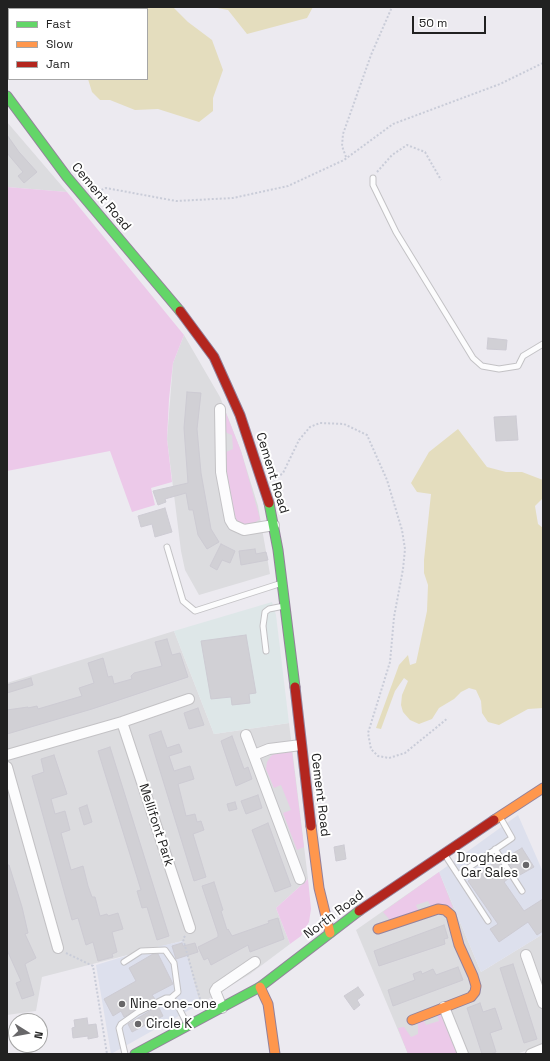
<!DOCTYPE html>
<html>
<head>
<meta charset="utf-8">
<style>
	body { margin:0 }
	#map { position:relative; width:550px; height:1061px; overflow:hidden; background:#eceaf0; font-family:"Space Grotesk",sans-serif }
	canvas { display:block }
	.frame { position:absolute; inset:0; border:8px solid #212121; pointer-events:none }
	.legend { position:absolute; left:8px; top:8px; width:140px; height:72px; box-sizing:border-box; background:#fff; border:1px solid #a6a6a6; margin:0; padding:5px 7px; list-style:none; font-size:12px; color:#212121 }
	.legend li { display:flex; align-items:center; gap:8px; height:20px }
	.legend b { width:20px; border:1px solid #a6a6a6 }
	.north { position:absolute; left:8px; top:1013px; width:40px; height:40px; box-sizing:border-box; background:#fff; border:1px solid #a6a6a6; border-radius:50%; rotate:101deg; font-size:11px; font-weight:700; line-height:16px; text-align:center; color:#212121 }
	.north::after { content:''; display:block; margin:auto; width:14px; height:18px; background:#686769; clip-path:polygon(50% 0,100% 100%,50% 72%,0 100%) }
	.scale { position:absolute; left:412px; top:16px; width:74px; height:18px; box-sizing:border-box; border:2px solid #212121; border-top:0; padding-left:5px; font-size:12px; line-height:14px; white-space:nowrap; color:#212121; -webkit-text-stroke:3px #fff; paint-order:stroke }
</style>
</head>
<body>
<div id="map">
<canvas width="550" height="1061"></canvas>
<div class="frame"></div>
<ul class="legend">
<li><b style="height:5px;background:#63d668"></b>Fast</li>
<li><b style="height:5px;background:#ff974d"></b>Slow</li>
<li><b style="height:5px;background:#b3261e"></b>Jam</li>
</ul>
<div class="north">N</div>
<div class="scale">50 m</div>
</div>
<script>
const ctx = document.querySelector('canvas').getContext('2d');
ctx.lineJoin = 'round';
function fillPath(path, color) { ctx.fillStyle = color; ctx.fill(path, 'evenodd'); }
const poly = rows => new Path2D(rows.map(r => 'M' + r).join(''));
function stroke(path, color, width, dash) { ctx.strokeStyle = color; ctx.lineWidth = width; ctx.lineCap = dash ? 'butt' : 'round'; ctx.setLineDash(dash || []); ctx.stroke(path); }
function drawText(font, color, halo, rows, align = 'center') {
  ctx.font = font + ' "Space Grotesk",sans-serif'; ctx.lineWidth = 4; ctx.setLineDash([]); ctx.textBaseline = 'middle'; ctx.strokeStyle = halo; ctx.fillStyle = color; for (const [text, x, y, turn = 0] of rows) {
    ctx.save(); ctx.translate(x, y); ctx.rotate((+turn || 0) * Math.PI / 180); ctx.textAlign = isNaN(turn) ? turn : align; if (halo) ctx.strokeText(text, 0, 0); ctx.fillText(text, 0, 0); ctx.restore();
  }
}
const residential = poly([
	[7,122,67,192,7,187],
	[184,335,220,397,241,451,258,506,270,574,199,595,185,570,181,551,167,439,173,363],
	[174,631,214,734,289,723,308,879,276,908,290,944,250,974,200,1004,182,941,42,977,36,1011,7,1015,7,683],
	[439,872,481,972,543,934,543,1045,516,1054,408,1054,356,930]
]);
const commercial = poly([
	[518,815,543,872,543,934,481,972,439,872],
	[183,941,200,1004,111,1054,96,965,152,948]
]);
const industrial = poly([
	[272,602,276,615,289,723,214,734,174,631]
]);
const grass = poly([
	[7,187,67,192,184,335,173,363,169,399,167,439,172,482,151,488,155,505,132,512,110,451,7,471],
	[224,408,241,451,260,519,254,523,243,526,238,524,235,519,225,466,224,457,226,452,233,449,232,435,227,433,223,428],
	[277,752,292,752,304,847,297,850,283,813,291,810,281,785,274,788,266,769,267,762,271,756],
	[439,872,453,908,431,907,428,901,416,905,419,912,390,920,383,912],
	[308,879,311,909,309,922,301,936,290,944,276,908],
	[437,1014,445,1016,457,1053,408,1054,398,1028,404,1027,411,1037,418,1034,418,1023,423,1019,426,1025,439,1021]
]);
const water = poly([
	[48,7,173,7,188,22,212,40,223,70,213,98,213,111,199,122,158,109,135,110,110,100,100,100,92,92,88,79,147,79,147,9,50,9],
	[212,7,313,7,307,18,247,34,228,10],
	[458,429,487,467,506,472,522,472,543,480,543,498,535,506,538,524,543,528,543,708,528,709,499,725,488,722,482,713,481,701,476,690,469,688,461,692,454,699,439,708,432,719,419,724,410,720,403,712,401,705,402,695,408,681,404,678,395,691,381,729,376,728,399,665,408,655,410,665,416,663,427,611,428,585,424,573,424,560,431,494,417,492,411,483,429,452]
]);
const building = poly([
	[7,135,19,152,37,172,24,183,18,176,23,172,7,153,7,135],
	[488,338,507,340,506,350,487,349,488,338],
	[187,392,201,393,197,429,201,473,211,529,219,542,207,549,198,535,193,510,189,510,186,493,165,499,166,502,158,505,153,491,188,483,184,428,187,392],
	[516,416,518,440,496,441,494,417,516,416],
	[165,508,172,532,155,537,152,524,141,527,138,516,165,508],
	[221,544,235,551,230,563,222,560,217,570,210,566,221,544],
	[255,549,256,554,266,552,268,560,241,565,239,551,255,549],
	[246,635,256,693,249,694,250,703,232,705,231,697,211,699,201,641,246,635],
	[167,639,172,655,180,653,188,677,92,709,7,734,7,710,28,707,28,708,37,706,38,709,82,696,79,688,94,683,88,663,103,658,108,677,112,676,114,684,132,679,131,676,134,673,162,666,155,642,167,639],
	[31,678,33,685,7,693,7,685,31,678],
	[198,708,204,725,189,729,184,713,198,708],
	[161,731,167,748,179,744,182,752,169,756,174,771,190,766,194,779,178,784,186,816,195,814,197,822,201,821,204,830,193,834,206,877,194,881,149,735,161,731],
	[232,736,244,769,248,767,252,779,236,786,221,741,232,736],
	[110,747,169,936,157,940,147,907,142,908,137,891,141,890,98,751,110,747],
	[54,755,67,794,51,799,55,814,65,811,70,830,61,833,71,870,83,866,88,886,92,897,95,897,100,916,107,914,108,916,118,913,123,929,112,932,117,952,112,954,113,957,98,961,93,942,86,945,78,918,72,920,32,776,44,772,41,759,54,755],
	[258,795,262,808,246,814,241,801,258,795],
	[235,802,237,809,229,811,227,804,235,802],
	[87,805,92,822,84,825,79,808,87,805],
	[268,823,291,886,275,892,252,830,268,823],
	[344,845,346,859,336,861,334,847,344,845],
	[522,848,534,867,518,876,505,858,522,848],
	[498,860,509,878,504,882,524,911,543,899,543,931,537,935,528,922,499,942,490,929,498,924,468,881,498,860],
	[7,865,9,865,22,907,28,933,25,934,36,958,25,964,34,995,22,999,16,983,21,981,7,950,7,865],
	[214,882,223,910,221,911,227,930,228,929,232,936,269,923,268,921,278,918,284,939,250,952,248,945,211,965,208,958,204,960,198,947,218,937,218,934,202,886,214,882],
	[444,925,448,938,444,939,445,944,379,966,374,951,444,925],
	[182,943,183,946,195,943,198,952,176,959,172,946,182,943],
	[153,954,158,954,173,984,152,995,155,999,124,1017,121,1011,113,1016,104,999,136,981,129,968,153,954],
	[513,964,537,1039,524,1043,500,968,513,964],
	[458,967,463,980,393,1006,388,990,415,980,413,974,421,971,422,974,433,969,436,975,458,967],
	[358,987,364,995,357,1000,360,1005,354,1010,344,996,358,987],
	[480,1003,483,1012,495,1008,502,1029,490,1033,496,1052,490,1054,482,1054,467,1008,480,1003],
	[158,1006,163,1016,132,1032,128,1024,158,1006],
	[87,1018,88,1025,96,1024,98,1037,88,1039,88,1036,73,1038,72,1028,75,1027,74,1020,87,1018]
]);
const path = poly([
	[346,157,342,146,343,134,371,55,392,7],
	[377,172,392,155,407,145,425,152,441,180],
	[94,193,106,188,176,201,233,198,288,186,344,160,393,124,500,84,543,63],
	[274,480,283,473,299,440,310,427,320,423,344,424,367,435,387,480,402,530,405,549,403,569,394,617,390,662,368,733,371,749,378,756,389,758,405,753,448,718],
	[185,936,183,939,202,1006],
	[66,953,93,966,107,1054]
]);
const lane = poly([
	[373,178,373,185,396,232,473,358,482,366,499,369,518,366,523,356,543,344],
	[167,547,183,601,195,611,282,583],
	[266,651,263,626,265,612,269,609,284,606],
	[495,849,522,891],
	[445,855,488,921],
	[458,875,512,838,500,817],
	[124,962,141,951,165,950,174,963,178,992,171,998],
	[125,1054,119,1028,121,1024,138,1012,166,998,171,998,178,1006,187,1024]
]);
const street = poly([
	[220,409,221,472,230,520,233,525,244,530,274,525],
	[122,722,190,928],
	[246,735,300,879],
	[7,755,122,722,189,699],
	[254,755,269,749,301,745],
	[7,767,58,948],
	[526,955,543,1003],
	[444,1007,463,1054],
	[222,1008,215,991,217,988,255,962],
	[531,1054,543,1049]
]);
const fast = poly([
	[7,96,67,177,180,311],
	[269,503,278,550,295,687],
	[135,1054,260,987,359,911]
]);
const slow = poly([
	[494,820,543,788],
	[311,826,319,888,330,933],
	[378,929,438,909,445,910,451,915,459,945,473,976,476,986,475,992,471,997,412,1020],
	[260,987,268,1004,275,1054]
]);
const jam = poly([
	[180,311,214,357,240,415,269,503],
	[295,687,311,826],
	[359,911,494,820]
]);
const markers = [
	[526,865,4,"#686769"],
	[122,1004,4,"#686769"],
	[138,1024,4,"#686769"]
];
const streetNames = [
	["Cement Road",101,197,50],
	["Cement Road",272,473,73],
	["Cement Road",320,795,83],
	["Mellifont Park",156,825,72],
	["North Road",334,915,-37]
];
const poiNames = [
	["Drogheda",518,858,"right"],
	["Car Sales",518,873,"right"],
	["Nine-one-one",130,1004],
	["Circle K",146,1024]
];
fillPath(residential, '#dcdcdf');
fillPath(commercial, '#dde0ed');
fillPath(industrial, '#dee7e8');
fillPath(grass, '#ecc9e9');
fillPath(water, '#e4ddbe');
fillPath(building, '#d1d0d5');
stroke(building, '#cdcbd3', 1);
stroke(lane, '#c3c2c5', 7);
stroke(street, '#c3c2c5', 12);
stroke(fast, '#93819b', 11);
stroke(slow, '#93819b', 11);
stroke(jam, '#93819b', 11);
stroke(path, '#c9ccd8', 2, [2, 2]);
stroke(lane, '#fcfcfd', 5);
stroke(street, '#fcfcfd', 10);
stroke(fast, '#63d668', 9);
stroke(slow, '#ff974d', 9);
stroke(jam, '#b3261e', 9);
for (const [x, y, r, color] of markers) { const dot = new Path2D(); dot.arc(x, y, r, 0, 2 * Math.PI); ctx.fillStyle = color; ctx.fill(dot); stroke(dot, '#fff', 1.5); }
drawText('13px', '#212121', '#fff', streetNames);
drawText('13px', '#212121', '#fff', poiNames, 'left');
</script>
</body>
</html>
